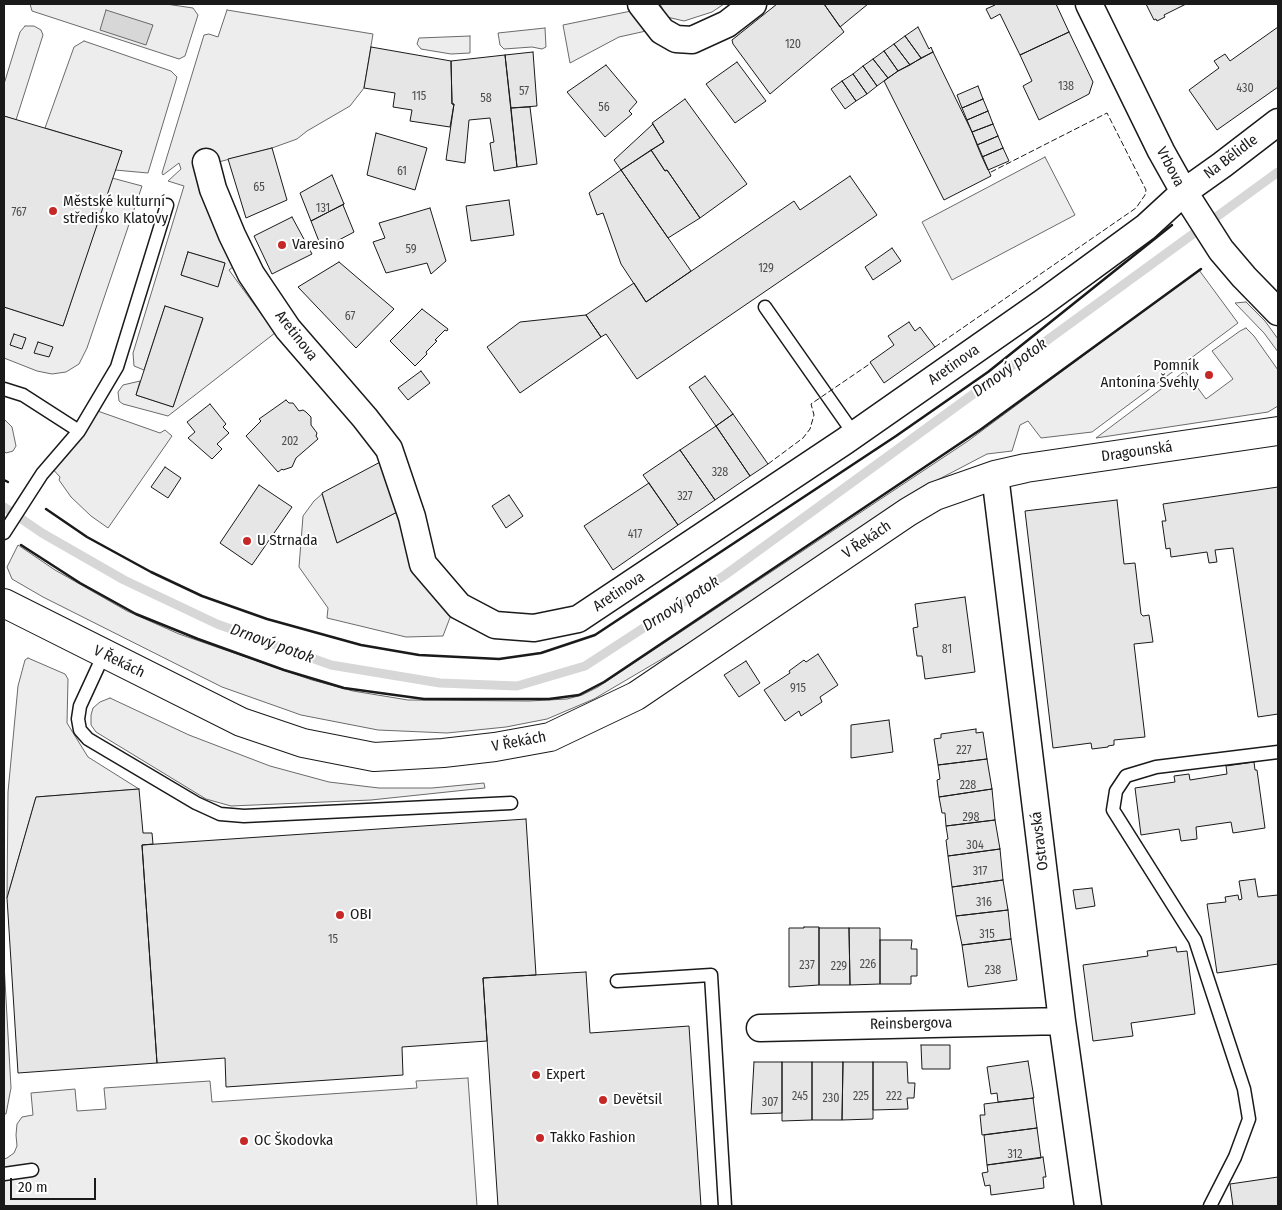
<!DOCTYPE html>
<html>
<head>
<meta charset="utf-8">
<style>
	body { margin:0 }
	#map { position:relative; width:1282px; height:1210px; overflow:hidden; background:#fff; font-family:"Fira Sans Condensed",sans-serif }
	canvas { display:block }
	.frame { position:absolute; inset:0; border:5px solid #1a1a1a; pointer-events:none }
	.scale { position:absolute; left:10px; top:1178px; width:86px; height:22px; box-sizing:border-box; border:2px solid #1a1a1a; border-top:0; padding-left:6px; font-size:15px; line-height:18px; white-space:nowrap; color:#1a1a1a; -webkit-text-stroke:4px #fff; paint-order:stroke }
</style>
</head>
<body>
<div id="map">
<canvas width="1282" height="1210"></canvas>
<div class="frame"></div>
<div class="scale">20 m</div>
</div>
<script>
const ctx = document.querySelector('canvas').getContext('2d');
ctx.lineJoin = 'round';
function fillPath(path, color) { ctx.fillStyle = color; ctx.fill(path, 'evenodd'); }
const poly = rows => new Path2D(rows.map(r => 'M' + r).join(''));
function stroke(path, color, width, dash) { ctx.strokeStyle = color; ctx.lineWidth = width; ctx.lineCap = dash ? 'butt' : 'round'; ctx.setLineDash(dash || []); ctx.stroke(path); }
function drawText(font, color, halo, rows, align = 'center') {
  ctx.font = font + ' "Fira Sans Condensed",sans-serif'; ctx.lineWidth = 4; ctx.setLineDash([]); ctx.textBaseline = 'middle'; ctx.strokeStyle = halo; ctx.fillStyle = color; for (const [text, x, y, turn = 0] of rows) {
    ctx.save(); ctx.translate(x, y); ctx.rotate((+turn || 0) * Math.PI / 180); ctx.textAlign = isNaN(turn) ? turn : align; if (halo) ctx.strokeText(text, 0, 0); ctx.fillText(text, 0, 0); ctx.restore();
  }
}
const built = poly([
	[30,4,166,4,193,8,198,15,185,56,179,59,32,11,30,4],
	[660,4,724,4,712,12,684,21,667,17,660,4],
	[227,10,373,34,364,88,350,106,307,131,297,139,272,148,207,165,233,267,229,270,275,333,168,416,123,404,119,401,118,392,123,385,140,381,136,395,173,407,203,319,165,306,144,370,134,366,133,353,184,186,168,181,181,169,179,163,163,175,162,173,204,35,209,34,218,37,227,10],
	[188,252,225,263,218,286,181,275,188,252],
	[636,10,646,31,619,37,570,63,563,25,636,10],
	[25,26,34,26,41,30,43,35,16,120,4,116,4,84,20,32,25,26],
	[545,28,546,47,542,49,532,47,504,49,500,45,498,33,545,28],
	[470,36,470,53,451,54,421,49,417,44,419,38,470,36],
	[84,41,171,71,177,77,148,173,115,170,122,151,45,128,74,47,84,41],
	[1045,157,1075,215,952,280,922,222,1045,157],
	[112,178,142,186,87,348,79,364,66,372,52,374,37,371,4,358,4,307,63,326,112,178],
	[1199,270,1238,323,1092,432,1041,438,1028,421,1020,425,1012,451,987,454,924,487,696,639,594,699,547,719,506,727,447,733,378,730,301,715,222,687,43,597,12,579,7,567,18,545,55,570,127,611,179,634,312,680,353,691,408,700,529,701,567,699,582,695,598,687,968,441,1199,270],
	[1246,302,1265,321,1278,339,1278,352,1264,333,1235,303,1246,302],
	[1246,328,1254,336,1278,370,1278,406,1268,412,1096,438,1185,371,1206,399,1233,379,1212,351,1240,331,1246,328],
	[92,409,160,433,165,430,172,436,108,528,91,516,71,497,59,480,60,477,49,465,92,409],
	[4,419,12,427,16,446,13,451,6,453,4,451,4,419],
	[322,494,337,543,401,510,451,615,443,636,406,637,327,618,328,608,299,567,303,516,314,501,322,494],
	[28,658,65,674,68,679,67,723,88,757,139,789,36,797,7,898,8,792,18,686,25,660,28,658],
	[110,698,189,735,270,766,329,782,379,788,432,788,484,783,485,788,371,800,231,806,206,799,96,732,91,725,91,715,93,708,100,702,110,698],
	[4,963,11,1088,6,1114,4,1114,4,963],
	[468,1078,477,1206,4,1206,4,1159,7,1158,14,1153,17,1146,16,1135,17,1124,22,1117,33,1115,31,1093,75,1089,77,1111,106,1109,104,1088,210,1081,212,1102,417,1088,416,1081,468,1078]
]);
const water = poly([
	[106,10,153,25,146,45,100,30,106,10]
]);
const stream = poly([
	[4,507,42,533,124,580,217,624,331,665,440,683,517,686,585,666,725,575,1278,172]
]);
const building = poly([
	[777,4,824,4,844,32,770,94,733,44,732,40,777,4],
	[824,4,868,4,840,27,824,4],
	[995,4,1056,4,1069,32,1020,55,1000,14,991,19,986,9,995,5,995,4],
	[1146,4,1186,4,1164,15,1165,17,1157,21,1156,19,1154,20,1146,4],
	[918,27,929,49,931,47,933,52,921,58,905,36,918,27],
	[1278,27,1278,87,1217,130,1189,90,1219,68,1214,61,1225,54,1230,61,1278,27],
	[1069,32,1093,82,1089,94,1039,120,1023,86,1032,81,1020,55,1069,32],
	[905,36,921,58,910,65,894,44,905,36],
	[894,44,910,65,898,71,884,51,894,44],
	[371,47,451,61,452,104,454,104,450,127,410,121,412,110,393,107,395,93,364,88,371,47],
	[884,51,898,71,888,78,873,59,884,51],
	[533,52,537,106,511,108,505,55,533,52],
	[933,52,972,132,991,176,944,200,884,81,898,71,933,52],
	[505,55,517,167,494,171,490,143,494,142,490,118,469,120,465,163,446,160,454,104,452,104,451,61,505,55],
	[873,59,888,78,877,86,863,66,873,59],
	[737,62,766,101,735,123,706,84,737,62],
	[606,65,637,102,629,111,632,114,605,137,567,92,606,65],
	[863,66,877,86,867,94,853,74,863,66],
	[853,74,867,94,856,101,842,81,853,74],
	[842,81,856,101,845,109,831,89,842,81],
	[978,86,983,99,962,108,957,95,978,86],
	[685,99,747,184,700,218,667,170,665,171,651,150,664,142,652,123,685,99],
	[983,99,988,111,967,120,962,108,983,99],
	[530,107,537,164,517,167,511,108,530,107],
	[988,111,993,124,972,132,967,120,988,111],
	[4,116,122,151,63,326,4,307,4,116],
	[653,124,664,142,621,170,614,160,653,124],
	[993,124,998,136,977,145,972,132,993,124],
	[376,133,427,148,415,190,367,175,376,133],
	[998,136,1003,148,982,157,977,145,998,136],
	[272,148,287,200,246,218,228,159,272,148],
	[1003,148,1009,161,988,170,982,157,1003,148],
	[651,150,665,171,667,170,700,218,668,238,621,170,651,150],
	[621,170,691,271,646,302,621,264,603,213,597,215,589,193,621,170],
	[332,175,344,204,311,221,300,193,332,175],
	[850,176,877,215,637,379,606,334,601,337,586,315,634,283,646,302,794,201,800,210,850,176],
	[509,200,514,235,471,241,466,206,509,200],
	[344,204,343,205,354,232,322,249,311,221,344,204],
	[430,208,446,261,431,274,427,263,386,273,373,242,385,238,379,223,430,208],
	[292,217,312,254,272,274,254,236,292,217],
	[892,248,901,261,873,280,865,267,892,248],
	[188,252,225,263,218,287,181,275,188,252],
	[339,262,394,309,356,348,298,287,339,262],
	[165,306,203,318,173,407,136,395,165,306],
	[422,309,448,329,447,331,445,330,435,340,437,341,426,352,427,354,415,366,390,341,422,309],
	[586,315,601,337,520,393,487,347,520,322,586,315],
	[909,322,915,331,920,327,935,347,884,383,870,362,894,345,888,336,909,322],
	[14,334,26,338,22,349,10,345,14,334],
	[38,342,53,347,49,357,34,353,38,342],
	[421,371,430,383,408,400,398,388,421,371],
	[705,376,733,414,716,426,689,387,705,376],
	[286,400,289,403,293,403,299,411,303,410,306,412,311,417,311,425,317,433,316,436,318,439,296,458,292,467,283,470,282,469,278,472,246,436,261,421,259,419,286,400],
	[210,404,226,424,223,427,229,433,217,444,222,449,212,459,188,438,195,432,187,422,210,404],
	[733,414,768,464,750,476,716,426,733,414],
	[716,426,750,476,715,500,680,450,716,426],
	[680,450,715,500,678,525,643,475,680,450],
	[384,460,401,510,337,543,322,493,384,460],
	[165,467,181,478,168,498,151,487,165,467],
	[649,483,678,525,613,570,584,526,649,483],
	[259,485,292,507,252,565,220,543,259,485],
	[1278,487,1278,714,1258,717,1233,548,1215,550,1217,562,1209,563,1207,552,1171,557,1170,548,1166,549,1162,521,1166,521,1163,504,1278,487],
	[509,495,523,516,506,528,492,506,509,495],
	[1117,500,1124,564,1135,563,1141,614,1143,616,1149,615,1153,642,1134,644,1145,737,1114,740,1114,745,1108,746,1108,747,1092,749,1091,743,1053,748,1025,511,1117,500],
	[965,597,975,672,925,679,922,656,917,656,913,628,918,627,915,604,965,597],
	[818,654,838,685,820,697,822,702,801,716,799,711,785,721,764,690,790,673,789,671,804,660,806,662,818,654],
	[746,661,760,683,739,697,724,675,746,661],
	[889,720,893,752,851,758,851,725,889,720],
	[976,729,976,733,983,732,987,759,938,765,934,739,941,738,941,734,976,729],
	[987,759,992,789,939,797,937,780,940,779,938,765,987,759],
	[1254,762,1255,770,1257,770,1265,828,1233,833,1231,822,1196,827,1197,839,1181,841,1179,829,1141,835,1135,788,1175,782,1174,776,1189,774,1190,780,1227,774,1226,766,1254,762],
	[139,789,143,833,152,833,153,844,142,845,157,1063,18,1073,7,898,36,797,139,789],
	[992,789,995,820,946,826,945,813,942,813,939,797,992,789],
	[526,819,536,975,483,978,487,1041,402,1047,403,1075,226,1087,225,1058,157,1063,142,845,526,819],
	[995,820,1000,849,948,856,946,840,948,839,946,826,995,820],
	[1000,849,1003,880,952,887,948,856,1000,849],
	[1255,879,1258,897,1278,895,1278,964,1217,973,1207,904,1226,902,1225,897,1238,895,1239,900,1242,899,1239,881,1255,879],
	[1003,880,1008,910,956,916,952,887,1003,880],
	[1092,888,1095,906,1076,909,1073,890,1092,888],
	[1008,910,1011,939,962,945,956,916,1008,910],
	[804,927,819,927,819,985,789,987,789,928,804,928,804,927],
	[819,928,849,928,850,985,819,985,819,928],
	[849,928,880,928,880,984,850,985,849,928],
	[1011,939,1017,980,968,987,962,945,1011,939],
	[880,940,912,940,911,949,917,949,917,976,911,976,911,984,880,984,880,940],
	[1176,947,1177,952,1187,951,1195,1014,1131,1023,1133,1036,1093,1041,1083,965,1148,956,1147,951,1176,947],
	[586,972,590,1033,689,1026,701,1206,498,1206,483,978,586,972],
	[921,1045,950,1045,950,1069,922,1069,921,1045],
	[1028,1061,1034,1098,998,1102,997,1093,991,1094,987,1067,1028,1061],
	[754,1062,782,1062,782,1113,751,1114,754,1062],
	[782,1062,812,1062,812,1120,782,1121,782,1062],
	[812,1062,843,1062,842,1120,812,1120,812,1062],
	[843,1062,873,1062,873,1119,842,1120,843,1062],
	[873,1062,907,1062,908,1083,915,1083,914,1098,907,1098,908,1109,873,1110,873,1062],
	[1033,1098,1037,1128,982,1135,980,1115,985,1115,984,1104,1033,1098],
	[1037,1128,1041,1158,987,1165,984,1135,1037,1128],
	[1043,1157,1046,1177,1043,1177,1044,1188,991,1195,990,1185,985,1186,982,1173,988,1172,987,1165,1043,1157],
	[1278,1177,1278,1206,1233,1206,1230,1184,1278,1177]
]);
const lane = poly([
	[765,307,854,434],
	[4,389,23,395,79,431],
	[4,533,42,474,79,431,117,367,167,205],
	[104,654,80,706,78,719,80,730,88,739,196,803,220,814,244,816,511,803],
	[617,981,711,975,725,1206],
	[4,1174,32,1170],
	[1210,1206,1235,1157,1249,1119,1244,1089,1195,940,1113,810,1116,791,1126,776,1156,767,1278,752]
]);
const street = poly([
	[641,4,662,31,676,39,692,40,727,24,753,4],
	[1089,4,1161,151,1184,192,1221,250,1244,277,1278,312],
	[206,162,213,189,232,235,251,274,288,329,365,418,389,449,412,517,423,564,459,606,495,625,534,628,578,619,845,441,1041,304,1146,227,1184,192,1222,165,1278,122],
	[995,475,1062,1021,1088,1206],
	[760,1028,1062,1021]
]);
const secondary = poly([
	[4,603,241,722,303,743,374,757,443,753,495,747,550,737,636,696,908,512,935,496,995,475,1026,468,1278,431]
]);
const fence = poly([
	[935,347,1136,208,1145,195,1146,190,1107,113,989,173],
	[768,464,803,438,810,429,814,415,811,404,871,363]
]);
const wall = poly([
	[4,480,8,482],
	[46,509,87,537,151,572,202,596,267,619,361,645,419,655,499,659,541,653,595,635,896,436,988,372,1172,225],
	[21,545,80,583,136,614,198,639,284,670,344,688,424,699,549,699,579,695,604,682,980,430,1201,269]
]);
const markers = [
	[53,211,5,"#c62828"],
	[282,245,5,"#c62828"],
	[1209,375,5,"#c62828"],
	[247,541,5,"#c62828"],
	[340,915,5,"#c62828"],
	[536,1075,5,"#c62828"],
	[603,1100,5,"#c62828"],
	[540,1138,5,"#c62828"],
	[244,1141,5,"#c62828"]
];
const numberNames = [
	["120",793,45],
	["138",1066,87],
	["430",1245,89],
	["57",524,92],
	["115",419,97],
	["58",486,99],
	["56",604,108],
	["61",402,172],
	["65",259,188],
	["131",323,209],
	["767",19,213],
	["59",411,250],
	["129",766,269],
	["67",350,317],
	["202",290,442],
	["328",720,473],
	["327",685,497],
	["417",635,535],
	["81",947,650],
	["915",798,689],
	["227",964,751],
	["228",968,786],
	["298",971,818],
	["304",975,846],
	["317",980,872],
	["316",984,903],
	["315",987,935],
	["15",333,940],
	["226",868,965],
	["237",807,966],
	["229",839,967],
	["238",993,971],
	["245",800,1097],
	["225",861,1097],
	["222",894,1097],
	["230",831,1099],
	["307",770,1103],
	["312",1015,1155]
];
const streetNames = [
	["Na Bělidle",1231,157,-37],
	["Vrbova",1170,167,62],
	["Aretinova",296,336,52],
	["Aretinova",954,365,-35],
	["Dragounská",1137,452,-8],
	["V Řekách",867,540,-34],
	["Aretinova",619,592,-34],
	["V Řekách",119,662,26],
	["V Řekách",519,742,-11],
	["Ostravská",1040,841,-97],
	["Reinsbergova",911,1024,-1]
];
const poiNames = [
	["Městské kulturní",63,202],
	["středisko Klatovy",63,219],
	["Varesino",292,245],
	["Pomník",1199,366,"right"],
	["Antonína Švehly",1199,383,"right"],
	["U Strnada",257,541],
	["OBI",350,915],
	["Expert",546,1075],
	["Devětsil",613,1100],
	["Takko Fashion",550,1138],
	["OC Škodovka",254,1141]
];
const waterNames = [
	["Drnový potok",1010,368,-36],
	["Drnový potok",681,604,-33],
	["Drnový potok",272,644,20]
];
fillPath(built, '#ededed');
stroke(built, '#6a6a6a', 1);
fillPath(water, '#d7d7d7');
stroke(water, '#6a6a6a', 1);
stroke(stream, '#d7d7d7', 9);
fillPath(building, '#e6e6e6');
stroke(building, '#1a1a1a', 1);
stroke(lane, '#1a1a1a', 15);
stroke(street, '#1a1a1a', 29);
stroke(secondary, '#1a1a1a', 30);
stroke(lane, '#fff', 12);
stroke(street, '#fff', 26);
stroke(secondary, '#fff', 28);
stroke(fence, '#1a1a1a', 1, [6, 2.5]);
stroke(wall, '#1a1a1a', 2.5);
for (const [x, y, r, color] of markers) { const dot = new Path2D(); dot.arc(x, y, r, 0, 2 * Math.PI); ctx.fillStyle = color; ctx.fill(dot); stroke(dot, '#fff', 2); }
drawText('12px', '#4d4d4d', null, numberNames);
drawText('15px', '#1a1a1a', '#fff', streetNames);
drawText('15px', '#1a1a1a', '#fff', poiNames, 'left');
drawText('italic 16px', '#1a1a1a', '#fff', waterNames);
</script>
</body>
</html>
